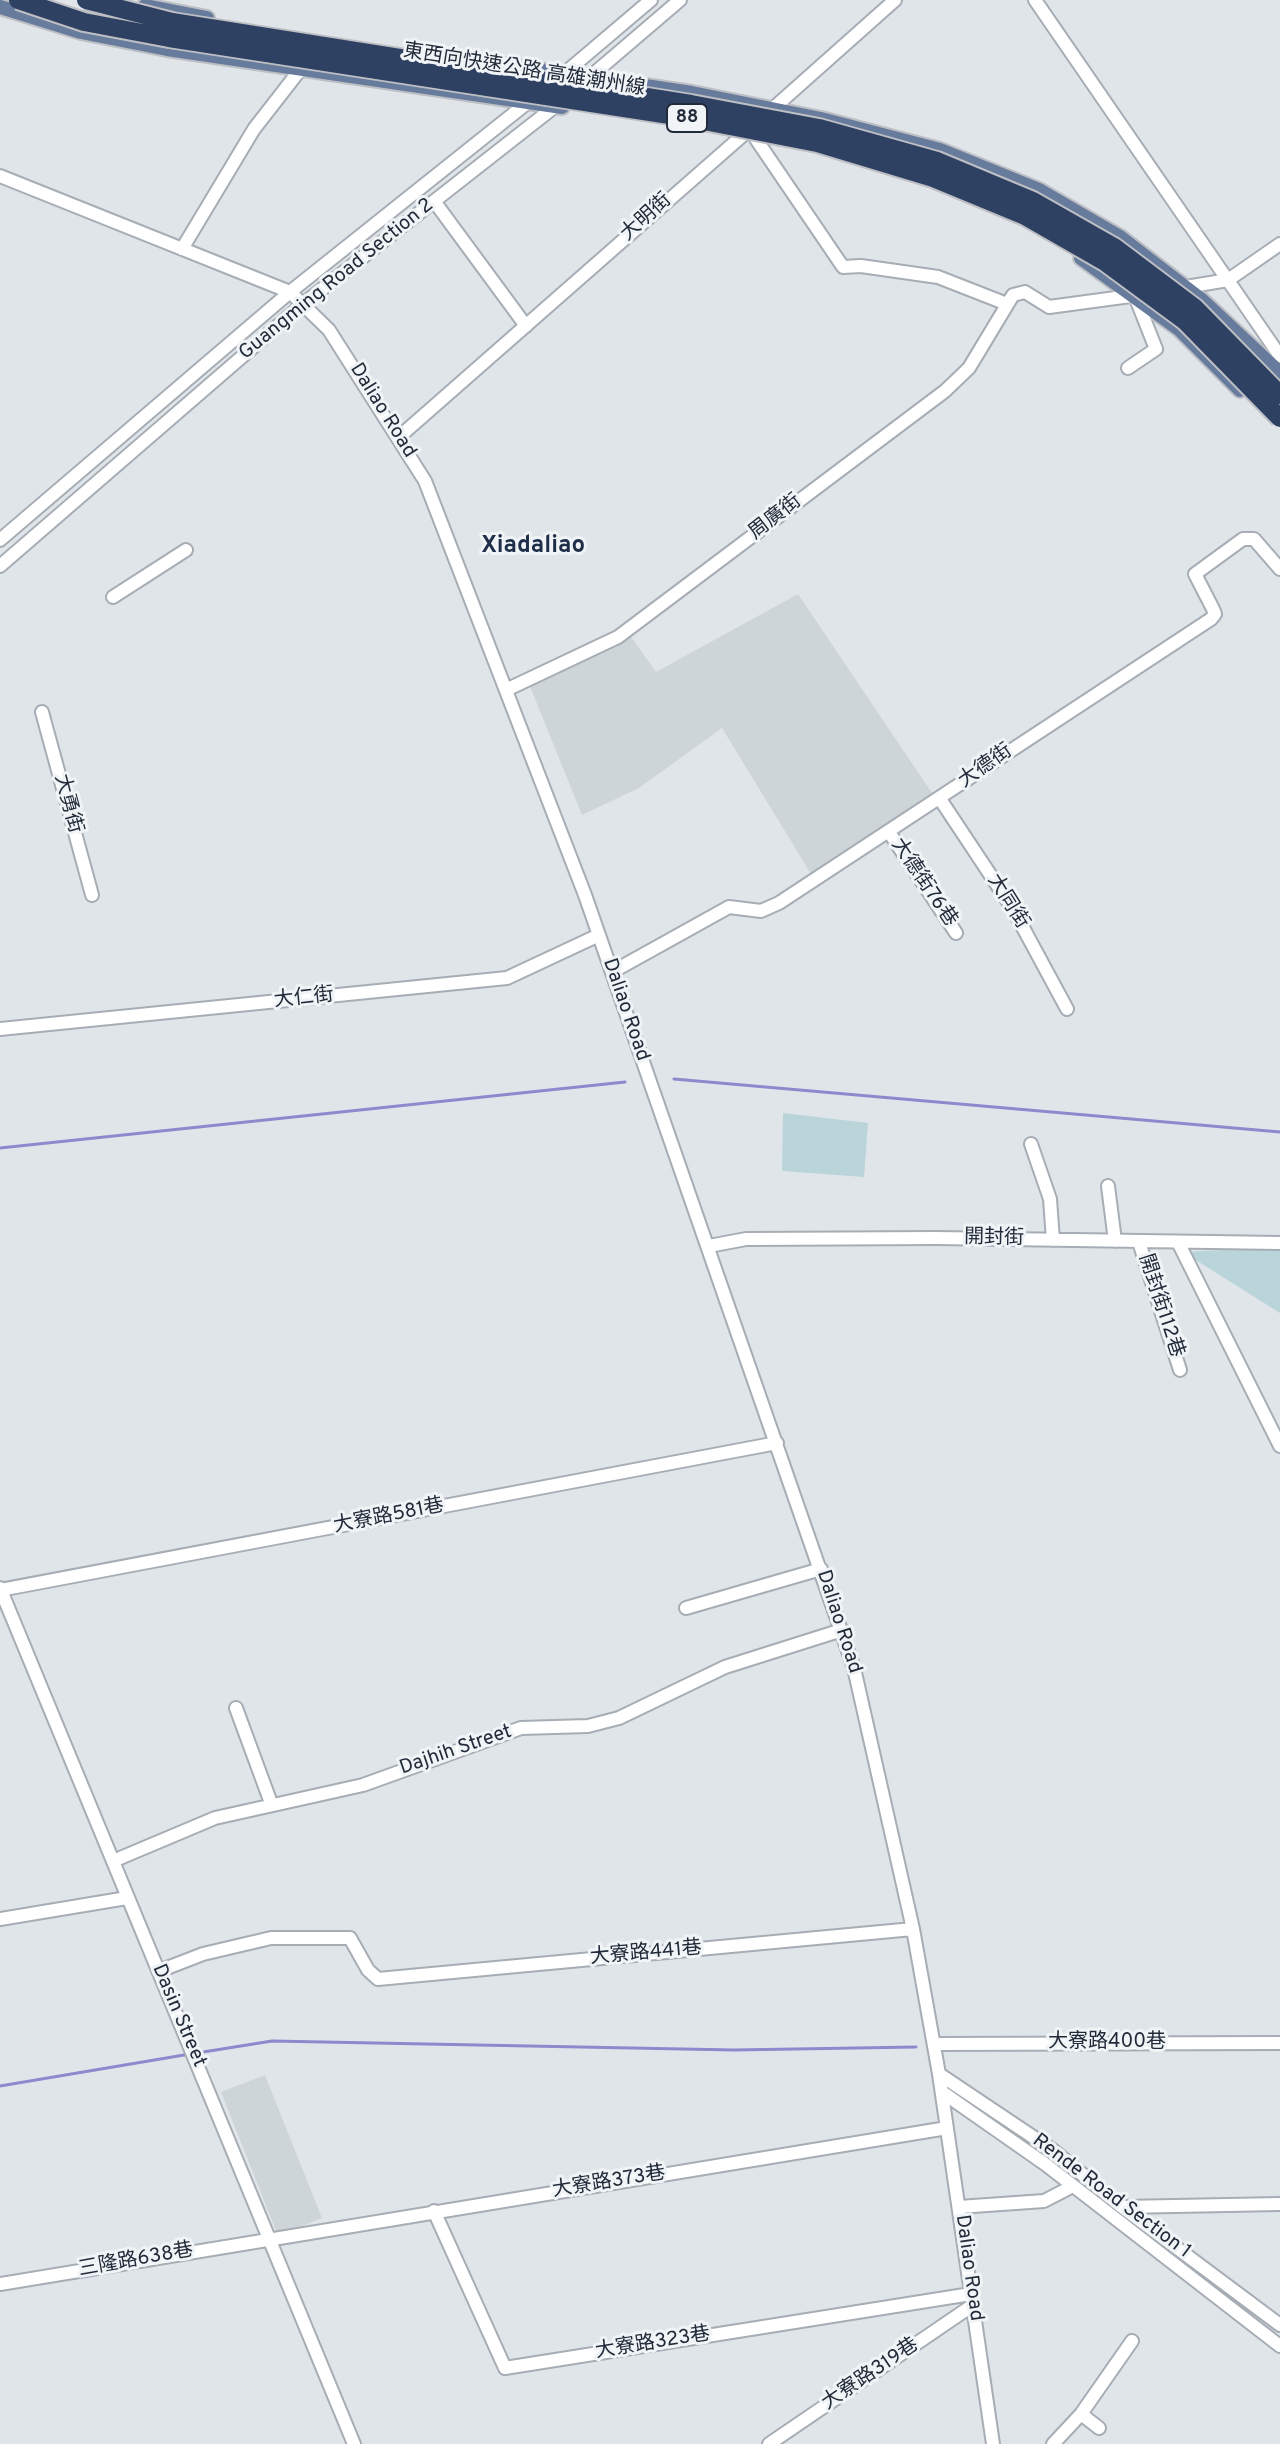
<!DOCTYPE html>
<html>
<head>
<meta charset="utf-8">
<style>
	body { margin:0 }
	canvas { display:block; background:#e0e5ea }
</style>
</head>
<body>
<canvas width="1280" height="2444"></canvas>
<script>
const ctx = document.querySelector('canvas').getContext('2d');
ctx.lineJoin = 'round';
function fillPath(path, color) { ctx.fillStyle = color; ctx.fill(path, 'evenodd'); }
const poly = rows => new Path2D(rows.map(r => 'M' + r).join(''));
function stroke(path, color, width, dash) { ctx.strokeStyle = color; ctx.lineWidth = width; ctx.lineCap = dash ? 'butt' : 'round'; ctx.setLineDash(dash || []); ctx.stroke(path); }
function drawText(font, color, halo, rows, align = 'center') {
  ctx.font = font + ' Overpass,"Noto Sans TC",sans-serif'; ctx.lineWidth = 6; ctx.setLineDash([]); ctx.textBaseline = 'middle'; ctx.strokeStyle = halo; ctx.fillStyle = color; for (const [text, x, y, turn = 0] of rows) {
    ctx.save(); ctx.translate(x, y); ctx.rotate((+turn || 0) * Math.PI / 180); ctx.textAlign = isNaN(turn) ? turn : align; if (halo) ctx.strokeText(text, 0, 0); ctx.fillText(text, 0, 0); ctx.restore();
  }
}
const built = poly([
	[798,594,932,793,811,874,722,728,639,788,582,815,529,684,630,635,656,672],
	[265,2075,322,2218,278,2236,221,2092]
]);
const green = poly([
	[783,1113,868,1123,864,1177,782,1171],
	[1280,1247,1280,1313,1183,1252]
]);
const stream = poly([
	[674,1079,1280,1132],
	[0,1148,625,1082],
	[197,2053,272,2041,734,2050,916,2047],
	[0,2086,190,2054]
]);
const minor = poly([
	[1035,0,1280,356],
	[559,78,651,0],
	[584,82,680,0],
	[768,113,895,0],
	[756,139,843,267,861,266,938,277,1007,304],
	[0,176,290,292,329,330,425,481,585,895,854,1668,913,1929,939,2074,993,2444],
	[434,201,526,326],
	[182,249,254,129,303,66],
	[1180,288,1228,280,1280,244],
	[1128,368,1156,349,1135,296],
	[399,437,751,128],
	[0,540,290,292,532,99],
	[0,566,303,304,558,104],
	[113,597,186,550],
	[508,689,618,637,945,391,969,368,1013,295,1025,292,1049,307,1138,295],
	[42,712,92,895],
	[940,799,1013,909,1067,1009],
	[889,832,956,933],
	[612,972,729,907,761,911,779,903,1211,619,1215,614,1213,609,1195,574,1243,539,1254,539,1280,569],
	[0,1029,507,978,599,935],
	[1031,1144,1050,1199,1053,1240],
	[1108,1186,1115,1241],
	[1139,1242,1180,1370],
	[1179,1244,1280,1446],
	[709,1246,746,1239,936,1238,1280,1243],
	[0,1588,354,2444],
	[0,1590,777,1443],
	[686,1608,821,1569],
	[236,1708,271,1803],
	[113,1861,215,1818,363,1785,521,1728,588,1726,619,1718,725,1667,842,1630],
	[0,1919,127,1898],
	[159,1971,203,1954,271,1938,350,1938,368,1970,378,1979,913,1929],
	[934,2044,1280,2043],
	[939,2074,1054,2151,1122,2207,1280,2325],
	[942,2092,1045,2164,1280,2346],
	[959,2207,1044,2201,1073,2186],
	[1122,2207,1280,2204],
	[434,2211,505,2368,971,2294],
	[0,2284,947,2128],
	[1081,2414,1132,2341],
	[769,2444,973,2305],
	[1053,2444,1081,2414,1099,2428]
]);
const major = poly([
	[145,6,207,18],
	[0,7,81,32,167,49,562,107],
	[425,53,692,93,821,119,940,150,1039,190,1120,237,1203,301,1280,373],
	[1081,258,1179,329,1240,390]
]);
const highwayBridge = poly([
	[18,0,84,22,169,38,689,118,817,143,933,178,1025,216,1105,262,1185,321,1280,418],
	[86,0,172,22,691,104,819,128,937,161,1033,201,1114,247,1195,308,1280,395]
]);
const shields = [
	[687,118,40]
];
const shieldNames = [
	["88",687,118]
];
const streetNames = [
	["東西向快速公路 高雄潮州線",524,71,9],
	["大明街",647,218,-42],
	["Guangming Road Section 2",337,280,-39],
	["Daliao Road",382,411,58],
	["周廣街",776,518,-38],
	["大德街",986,767,-35],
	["大勇街",67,804,75],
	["大德街76巷",923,883,56],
	["大同街",1007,902,58],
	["大仁街",304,999,-6],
	["Daliao Road",625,1010,71],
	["開封街",994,1239,1],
	["開封街112巷",1160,1306,72],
	["大寮路581巷",389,1517,-11],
	["Daliao Road",838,1622,72],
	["Dajhih Street",456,1751,-19],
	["大寮路441巷",646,1954,-5],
	["Dasin Street",178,2016,67],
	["大寮路400巷",1107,2043],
	["大寮路373巷",609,2183,-9],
	["Rende Road Section 1",1111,2197,37],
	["三隆路638巷",136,2261,-10],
	["Daliao Road",968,2268,82],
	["大寮路323巷",653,2344,-9],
	["大寮路319巷",871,2375,-34]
];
const quarterNames = [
	["Xiadaliao",533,547]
];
fillPath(built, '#ced5d9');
fillPath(green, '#b9d5da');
stroke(stream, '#8c8acc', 3);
stroke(minor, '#a7adb5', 16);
stroke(major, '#bdbfc4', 18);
stroke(minor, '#fff', 12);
stroke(major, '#677b9d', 14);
stroke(highwayBridge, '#bdbfc4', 22, []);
stroke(highwayBridge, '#2f4163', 18);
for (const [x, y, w] of shields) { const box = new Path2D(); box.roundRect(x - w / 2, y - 14, w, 28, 6); ctx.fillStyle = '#f0f4f7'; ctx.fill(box); stroke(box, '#222b39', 2); }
drawText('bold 18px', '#222b39', null, shieldNames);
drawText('20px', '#222b39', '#f0f4f7', streetNames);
drawText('bold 24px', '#1f2f49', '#f0f4f7', quarterNames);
</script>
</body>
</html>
